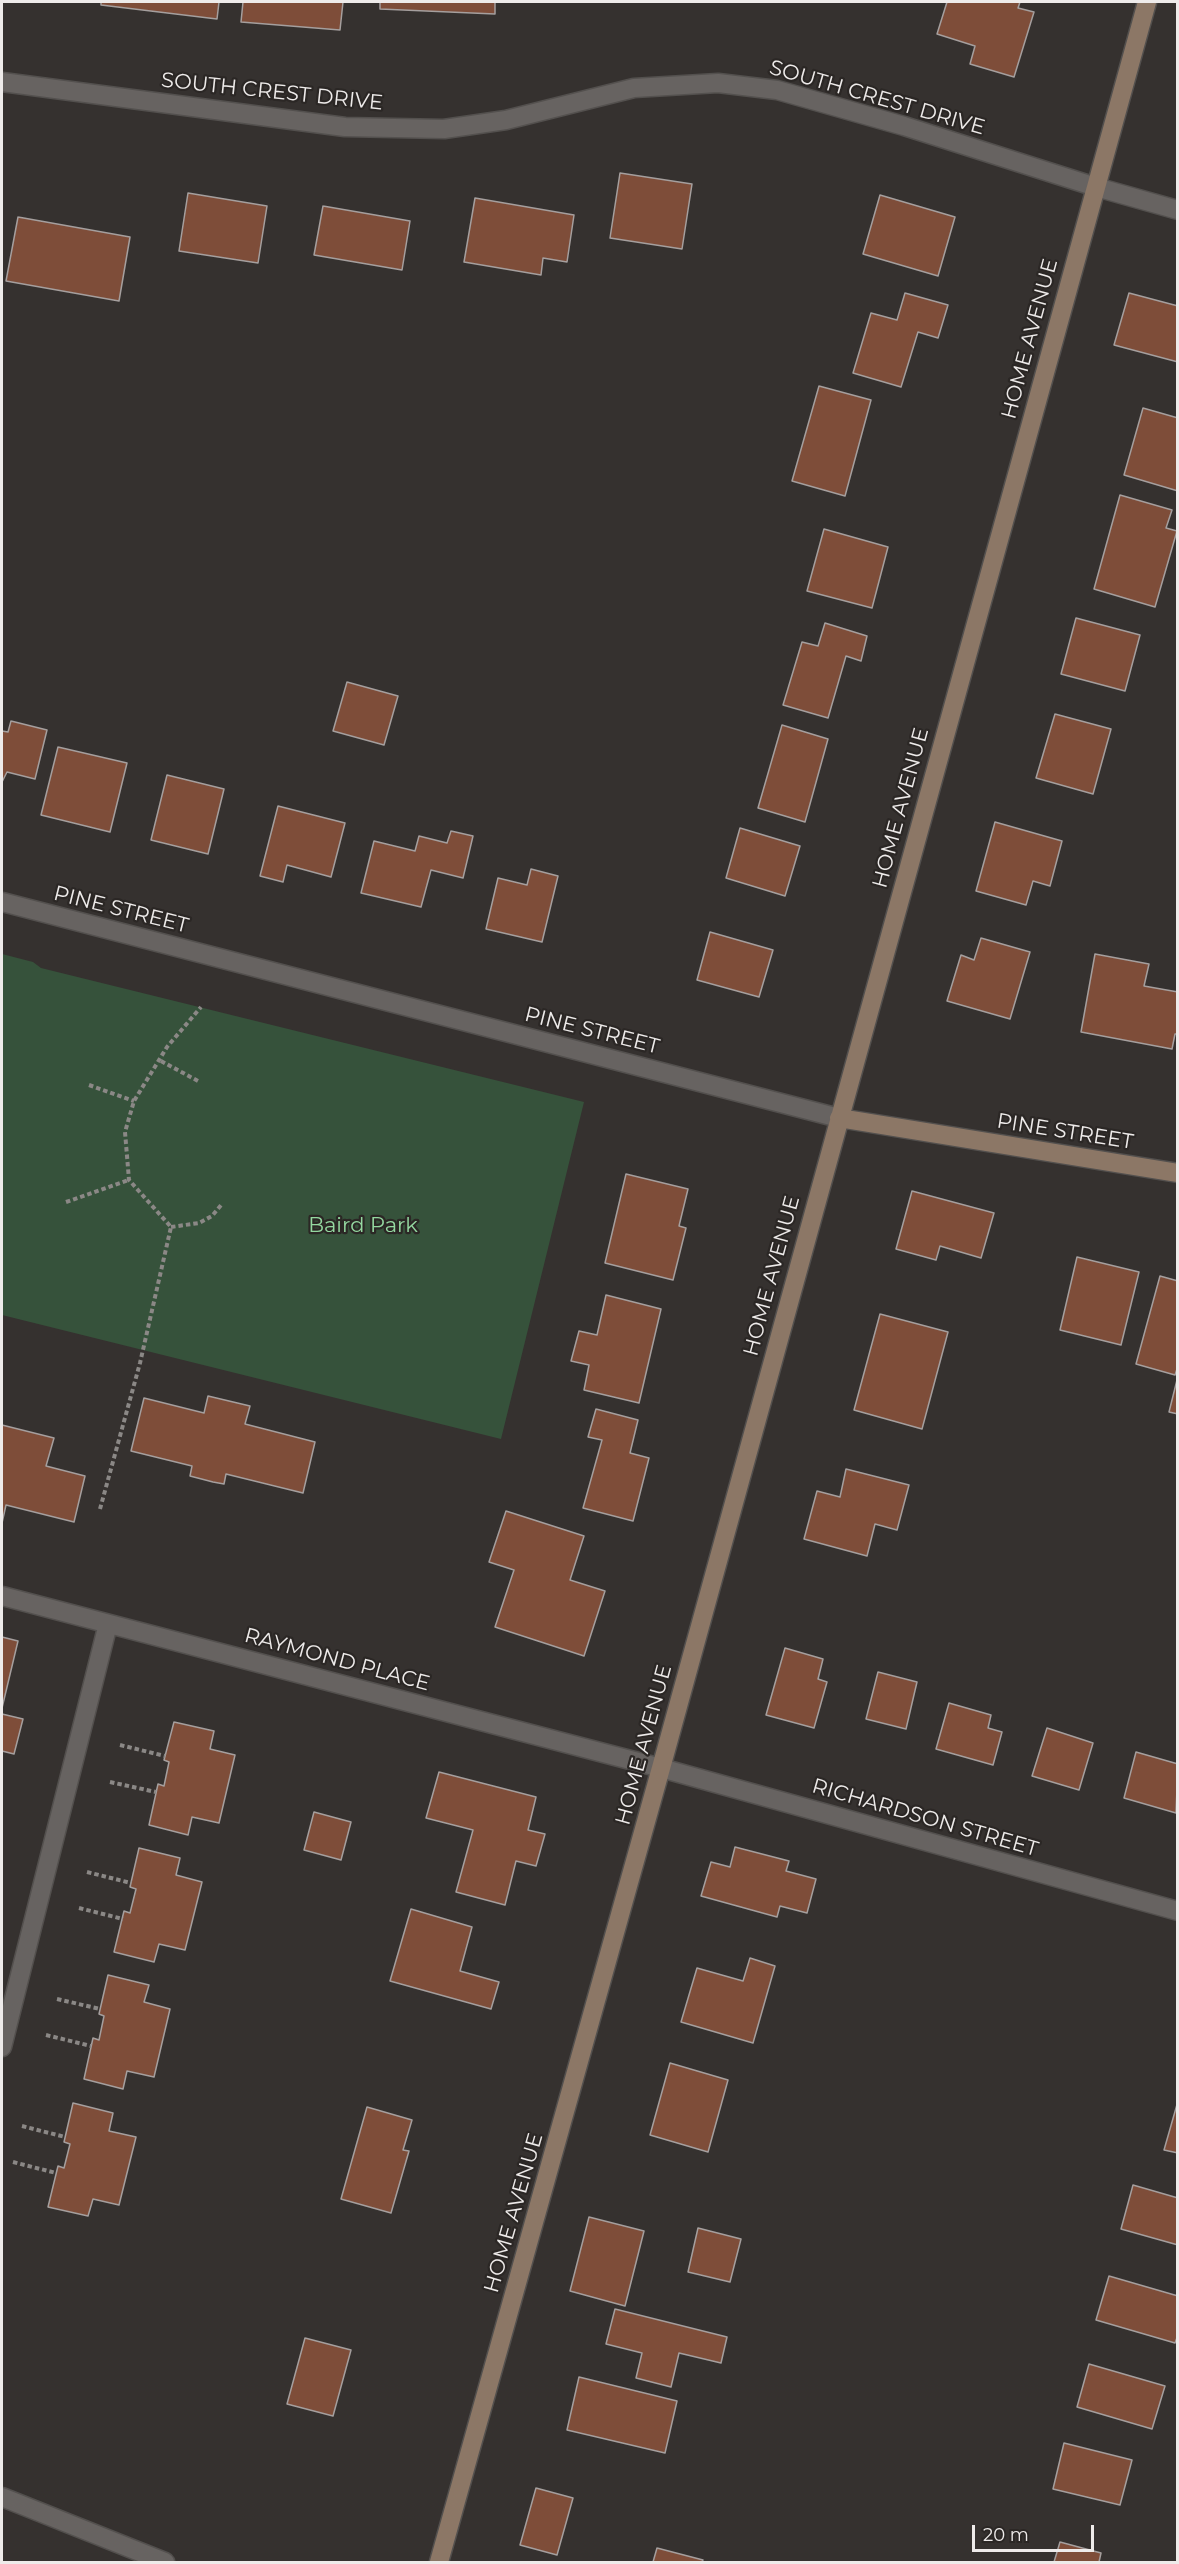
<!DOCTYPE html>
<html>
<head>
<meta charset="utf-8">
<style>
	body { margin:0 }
	#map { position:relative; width:1179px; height:2564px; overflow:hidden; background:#35312f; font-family:Montserrat,sans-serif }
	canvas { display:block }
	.frame { position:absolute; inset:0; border:3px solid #eeebea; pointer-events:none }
	.scale { position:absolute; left:972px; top:2525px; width:122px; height:27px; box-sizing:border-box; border:3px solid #eeebea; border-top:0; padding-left:8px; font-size:18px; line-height:21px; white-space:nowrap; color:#eeebea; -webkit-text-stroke:4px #2b2725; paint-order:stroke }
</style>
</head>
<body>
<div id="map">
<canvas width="1179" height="2564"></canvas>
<div class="frame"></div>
<div class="scale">20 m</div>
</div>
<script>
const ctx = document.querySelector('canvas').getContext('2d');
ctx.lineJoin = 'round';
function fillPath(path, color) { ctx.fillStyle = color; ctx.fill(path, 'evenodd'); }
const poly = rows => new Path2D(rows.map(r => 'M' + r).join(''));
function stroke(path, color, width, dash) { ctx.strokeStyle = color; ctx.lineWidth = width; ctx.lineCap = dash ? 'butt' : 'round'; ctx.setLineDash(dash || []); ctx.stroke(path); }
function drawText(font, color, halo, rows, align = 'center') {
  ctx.font = font + ' Montserrat,sans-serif'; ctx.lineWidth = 4.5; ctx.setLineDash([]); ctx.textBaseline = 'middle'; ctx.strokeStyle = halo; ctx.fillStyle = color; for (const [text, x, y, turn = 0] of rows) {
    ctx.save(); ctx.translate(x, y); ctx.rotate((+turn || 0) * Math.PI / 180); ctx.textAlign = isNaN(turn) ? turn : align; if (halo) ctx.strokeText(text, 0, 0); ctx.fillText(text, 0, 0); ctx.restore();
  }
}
const green = poly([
	[2,954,33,962,41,968,584,1102,501,1439,2,1315]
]);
const building = poly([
	[101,2,219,2,217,19,101,5,101,2],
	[243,2,343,2,340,30,241,22,243,2],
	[380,2,495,2,495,14,380,9,380,2],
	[947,2,1020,2,1018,8,1034,12,1014,77,970,64,975,46,937,34,947,2],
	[620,173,692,184,682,249,610,238,620,173],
	[188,193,267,206,258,263,179,251,188,193],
	[880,195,955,217,938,276,863,254,880,195],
	[475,198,574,215,567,262,543,258,541,275,464,262,475,198],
	[323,206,410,221,402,270,314,255,323,206],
	[18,217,130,237,119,301,6,281,18,217],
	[905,293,948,305,938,338,918,332,901,387,853,373,871,313,897,320,905,293],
	[1129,293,1178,306,1178,362,1114,345,1129,293],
	[819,386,871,400,845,496,792,481,819,386],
	[1143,408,1178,418,1178,491,1124,475,1143,408],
	[1120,495,1172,510,1166,528,1177,531,1155,607,1094,589,1120,495],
	[824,529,888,547,872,608,807,591,824,529],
	[1076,618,1140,635,1125,691,1061,674,1076,618],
	[825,623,867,636,861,661,846,656,828,718,783,705,802,642,818,646,825,623],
	[347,682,398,696,384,745,333,731,347,682],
	[1055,714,1111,729,1093,794,1036,778,1055,714],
	[11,721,47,730,35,779,7,772,2,782,2,731,8,732,11,721],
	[782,725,828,739,805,822,758,808,782,725],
	[58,747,127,763,110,832,41,815,58,747],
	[167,775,224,789,208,854,151,840,167,775],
	[278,806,345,823,331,877,287,865,283,882,260,876,278,806],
	[995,822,1062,841,1050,886,1033,881,1026,905,976,891,995,822],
	[740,828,800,846,785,896,726,878,740,828],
	[451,831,473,836,463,878,431,870,421,907,361,893,374,841,415,851,419,836,447,843,451,831],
	[531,869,558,876,542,942,486,929,498,878,527,885,531,869],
	[710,932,773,950,759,997,697,980,710,932],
	[981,938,1030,952,1010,1019,947,1001,961,955,974,960,981,938],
	[1095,954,1149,964,1144,986,1178,992,1178,1034,1175,1034,1172,1049,1081,1032,1095,954],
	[626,1174,688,1189,679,1226,686,1228,673,1280,605,1263,626,1174],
	[912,1191,994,1213,981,1258,940,1246,936,1260,896,1249,912,1191],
	[1077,1257,1139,1272,1121,1345,1060,1330,1077,1257],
	[1160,1276,1178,1281,1178,1366,1175,1375,1136,1364,1160,1276],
	[606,1295,661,1309,639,1403,584,1390,589,1365,571,1361,579,1331,597,1335,606,1295],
	[880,1314,948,1332,922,1429,854,1410,880,1314],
	[1178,1376,1178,1414,1169,1412,1178,1376],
	[208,1396,250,1406,245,1424,315,1442,303,1493,226,1474,224,1484,213,1482,190,1476,192,1466,131,1451,144,1398,204,1413,208,1396],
	[596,1409,638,1420,630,1453,649,1458,633,1521,583,1508,602,1440,588,1437,596,1409],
	[2,1425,54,1438,46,1466,85,1476,74,1522,6,1505,2,1523,2,1425],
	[846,1469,909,1485,897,1530,875,1524,867,1556,804,1539,817,1491,840,1497,846,1469],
	[506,1511,584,1536,570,1580,605,1591,584,1656,495,1627,514,1570,489,1562,506,1511],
	[2,1637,18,1641,2,1708,2,1637],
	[785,1648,823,1659,818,1679,827,1682,814,1728,766,1715,785,1648],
	[878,1672,917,1682,906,1729,866,1719,878,1672],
	[949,1703,991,1715,988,1728,1002,1732,993,1765,936,1749,949,1703],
	[2,1714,23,1719,14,1754,2,1751,2,1714],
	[174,1722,214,1731,210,1749,235,1755,219,1823,192,1817,188,1835,149,1825,158,1784,164,1786,169,1762,164,1760,174,1722],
	[1047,1728,1093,1743,1079,1790,1032,1776,1047,1728],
	[1136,1752,1178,1764,1176,1813,1124,1798,1136,1752],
	[439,1772,536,1797,528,1830,545,1834,536,1866,516,1861,505,1905,456,1892,473,1830,426,1818,439,1772],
	[314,1812,351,1822,341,1860,304,1850,314,1812],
	[735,1847,789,1861,786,1871,816,1879,807,1913,780,1906,777,1917,701,1896,711,1862,730,1867,735,1847],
	[139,1848,180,1858,176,1875,202,1882,185,1950,159,1944,154,1962,114,1952,124,1911,130,1913,136,1889,130,1887,139,1848],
	[411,1909,472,1927,460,1971,499,1982,491,2009,390,1981,411,1909],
	[750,1958,775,1966,753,2043,681,2022,697,1968,743,1981,750,1958],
	[108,1975,149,1985,144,2002,170,2009,154,2077,127,2071,123,2089,84,2079,93,2038,99,2040,104,2016,99,2014,108,1975],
	[670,2063,728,2080,708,2152,650,2135,670,2063],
	[1178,2101,1178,2153,1164,2150,1178,2101],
	[73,2103,113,2113,109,2131,136,2137,119,2205,93,2199,88,2216,48,2207,58,2166,64,2168,70,2144,64,2142,73,2103],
	[367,2107,412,2120,403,2150,409,2151,391,2213,341,2199,367,2107],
	[1133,2185,1178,2198,1178,2245,1121,2229,1133,2185],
	[589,2217,644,2231,625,2306,570,2291,589,2217],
	[698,2228,741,2239,730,2282,688,2272,698,2228],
	[1109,2276,1178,2296,1178,2335,1175,2343,1096,2320,1109,2276],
	[615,2309,727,2337,721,2363,679,2353,671,2387,636,2378,642,2353,606,2344,615,2309],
	[305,2338,351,2350,333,2416,287,2404,305,2338],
	[1089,2364,1165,2386,1152,2429,1077,2407,1089,2364],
	[579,2377,677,2401,665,2453,567,2430,579,2377],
	[1064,2443,1132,2460,1120,2505,1053,2489,1064,2443],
	[536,2488,573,2498,557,2555,520,2545,536,2488],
	[1060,2542,1101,2553,1099,2562,1054,2562,1060,2542],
	[657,2548,703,2560,702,2562,653,2562,657,2548]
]);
const path = poly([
	[161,1061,198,1081],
	[89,1085,134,1101],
	[66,1202,129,1180],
	[171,1227,199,1223,212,1216,222,1204],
	[100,1509,140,1363,171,1227,129,1180,125,1132,134,1101,167,1047,201,1007],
	[120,1745,165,1756],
	[110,1782,156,1792],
	[87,1872,131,1883],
	[79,1908,123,1919],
	[57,1999,100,2009],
	[46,2035,91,2046],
	[22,2126,65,2137],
	[13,2162,56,2173]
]);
const lane = poly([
	[2,2497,165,2562]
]);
const street = poly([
	[2,82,345,127,444,129,506,120,634,88,718,83,777,90,904,126,1096,187,1178,210],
	[2,902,839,1118],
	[2,1596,661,1768,1178,1911],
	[2,2047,108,1624]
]);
const secondary = poly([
	[839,1118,1178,1173],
	[439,2562,661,1768,1147,2]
]);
const streetNames = [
	["SOUTH CREST DRIVE",272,92,6],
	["SOUTH CREST DRIVE",877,98,16],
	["HOME AVENUE",1030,339,-75],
	["HOME AVENUE",901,808,-75],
	["PINE STREET",121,910,14],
	["PINE STREET",592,1031,14],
	["PINE STREET",1065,1132,9],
	["HOME AVENUE",772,1276,-75],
	["RAYMOND PLACE",337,1660,15],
	["HOME AVENUE",644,1745,-75],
	["RICHARDSON STREET",925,1818,16],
	["HOME AVENUE",514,2213,-74]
];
const parkNames = [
	["Baird Park",363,1226]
];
fillPath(green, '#36523b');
fillPath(building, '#7e4d39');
stroke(building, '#a59f9e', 1.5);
stroke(lane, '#53504e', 21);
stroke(street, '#53504e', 21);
stroke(secondary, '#53504e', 21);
stroke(path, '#8b8886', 4, [4.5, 3]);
stroke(lane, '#676361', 18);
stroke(street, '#676361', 18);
stroke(secondary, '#8c7766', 18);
drawText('21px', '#eeebea', '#2b2725', streetNames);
drawText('21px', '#94d8a0', '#2b2725', parkNames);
</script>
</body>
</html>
